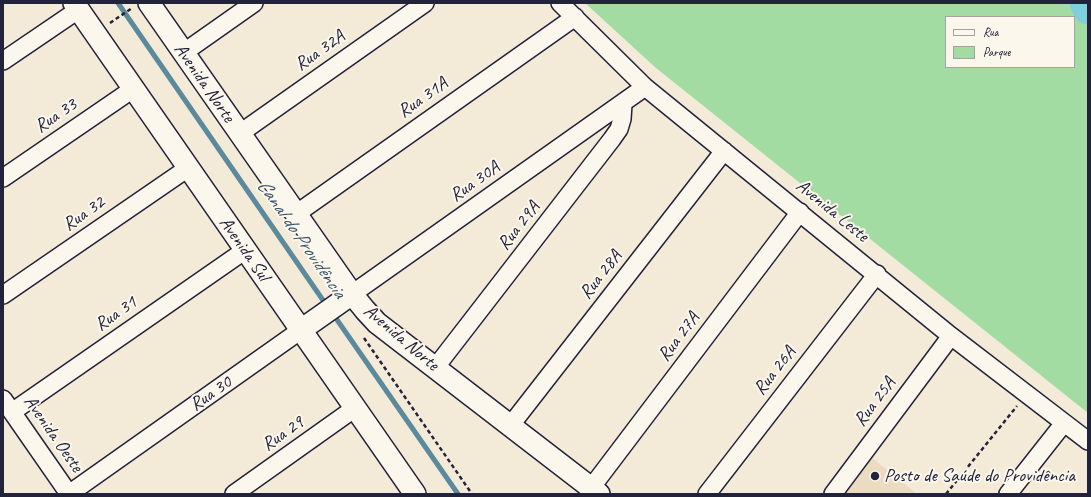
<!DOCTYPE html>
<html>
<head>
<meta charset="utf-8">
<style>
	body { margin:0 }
	#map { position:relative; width:1091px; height:497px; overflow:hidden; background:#f4ead8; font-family:Caveat,sans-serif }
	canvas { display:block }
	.frame { position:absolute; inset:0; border:4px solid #22223b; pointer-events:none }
	.legend { position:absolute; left:945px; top:16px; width:130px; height:52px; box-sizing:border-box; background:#fbf7ec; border:1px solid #a4a2a5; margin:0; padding:5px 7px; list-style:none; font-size:12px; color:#22223b }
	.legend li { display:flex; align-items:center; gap:8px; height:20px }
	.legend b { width:20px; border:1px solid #a4a2a5 }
</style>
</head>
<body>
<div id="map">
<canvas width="1091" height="497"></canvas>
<div class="frame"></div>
<ul class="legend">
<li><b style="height:5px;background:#fbf7ec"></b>Rua</li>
<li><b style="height:11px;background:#a2dca2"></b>Parque</li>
</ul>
</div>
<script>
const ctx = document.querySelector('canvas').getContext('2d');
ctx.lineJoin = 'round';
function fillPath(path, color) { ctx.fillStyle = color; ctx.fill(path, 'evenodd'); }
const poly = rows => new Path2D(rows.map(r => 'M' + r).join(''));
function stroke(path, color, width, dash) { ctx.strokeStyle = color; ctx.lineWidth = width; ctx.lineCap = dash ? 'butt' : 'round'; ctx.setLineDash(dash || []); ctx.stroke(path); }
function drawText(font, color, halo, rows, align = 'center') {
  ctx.font = font + ' Caveat,sans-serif'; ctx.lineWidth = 4; ctx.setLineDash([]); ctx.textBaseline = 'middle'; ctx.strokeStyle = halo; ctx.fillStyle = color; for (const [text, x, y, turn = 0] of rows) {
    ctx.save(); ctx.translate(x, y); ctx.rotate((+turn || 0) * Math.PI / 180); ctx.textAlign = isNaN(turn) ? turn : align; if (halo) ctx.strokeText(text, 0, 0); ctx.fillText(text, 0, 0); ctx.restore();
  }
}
const built = poly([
	[871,457,917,494,843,494]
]);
const green = poly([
	[585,3,1088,3,1088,413,656,68],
	[946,17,1074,17,1074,67,946,67]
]);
const stream = poly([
	[118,3,327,306],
	[333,314,458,494]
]);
const river = poly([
	[1084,3,1088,10]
]);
const path = poly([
	[110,23,132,8],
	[364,338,472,494],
	[946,494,1017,406]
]);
const minor = poly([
	[560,3,645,87,951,336,1088,441],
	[183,53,254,3],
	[3,61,78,10],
	[239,134,425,3],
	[3,178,133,89],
	[296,214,575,17],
	[3,295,188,168],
	[345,299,645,87],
	[435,368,612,139,619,129,622,119,623,104],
	[3,399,69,494],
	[12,412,244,251],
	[510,426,724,151],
	[591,488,800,212],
	[69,494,308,325],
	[234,494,355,408],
	[707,494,877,274],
	[833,494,951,336],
	[1008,494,1064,423]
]);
const tertiary = poly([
	[74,3,415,494],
	[149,3,352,294,365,310,377,323,599,494],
	[308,325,345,299]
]);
const markers = [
	[875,476,5,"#22223b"]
];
const streetNames = [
	["Rua 32A",320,51,-35],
	["Avenida Norte",204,83,55],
	["Rua 31A",423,98,-35],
	["Rua 33",56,116,-34],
	["Rua 30A",475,182,-35],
	["Avenida Leste",832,211,39],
	["Rua 32",84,214,-35],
	["Rua 29A",519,226,-52],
	["Avenida Sul",244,249,55],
	["Rua 28A",601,275,-52],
	["Rua 31",116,314,-35],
	["Rua 27A",679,337,-53],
	["Avenida Norte",401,338,40],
	["Rua 26A",775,371,-52],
	["Rua 30",211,394,-35],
	["Rua 25A",875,402,-53],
	["Avenida Oeste",53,434,55],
	["Rua 29",283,434,-35]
];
const poiNames = [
	["Posto de Saúde do Providência",884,476]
];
const waterNames = [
	["Canal do Providência",301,239,55]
];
fillPath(built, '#ebdbc1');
fillPath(green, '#a2dca2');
stroke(stream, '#5a8a9c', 5);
stroke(river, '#80cfdc', 29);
stroke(minor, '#22223b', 20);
stroke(tertiary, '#22223b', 24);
stroke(path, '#22223b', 2.5, [4, 3]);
stroke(minor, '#fbf7ec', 17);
stroke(tertiary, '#fbf7ec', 21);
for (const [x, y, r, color] of markers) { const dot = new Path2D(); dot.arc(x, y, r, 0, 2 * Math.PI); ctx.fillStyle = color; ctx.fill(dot); stroke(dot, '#fbf7ec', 1.5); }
drawText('19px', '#22223b', '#fbf7ec', streetNames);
drawText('19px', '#22223b', '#fbf7ec', poiNames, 'left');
drawText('italic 20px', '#3e566b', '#fbf7ec', waterNames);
</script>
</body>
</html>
